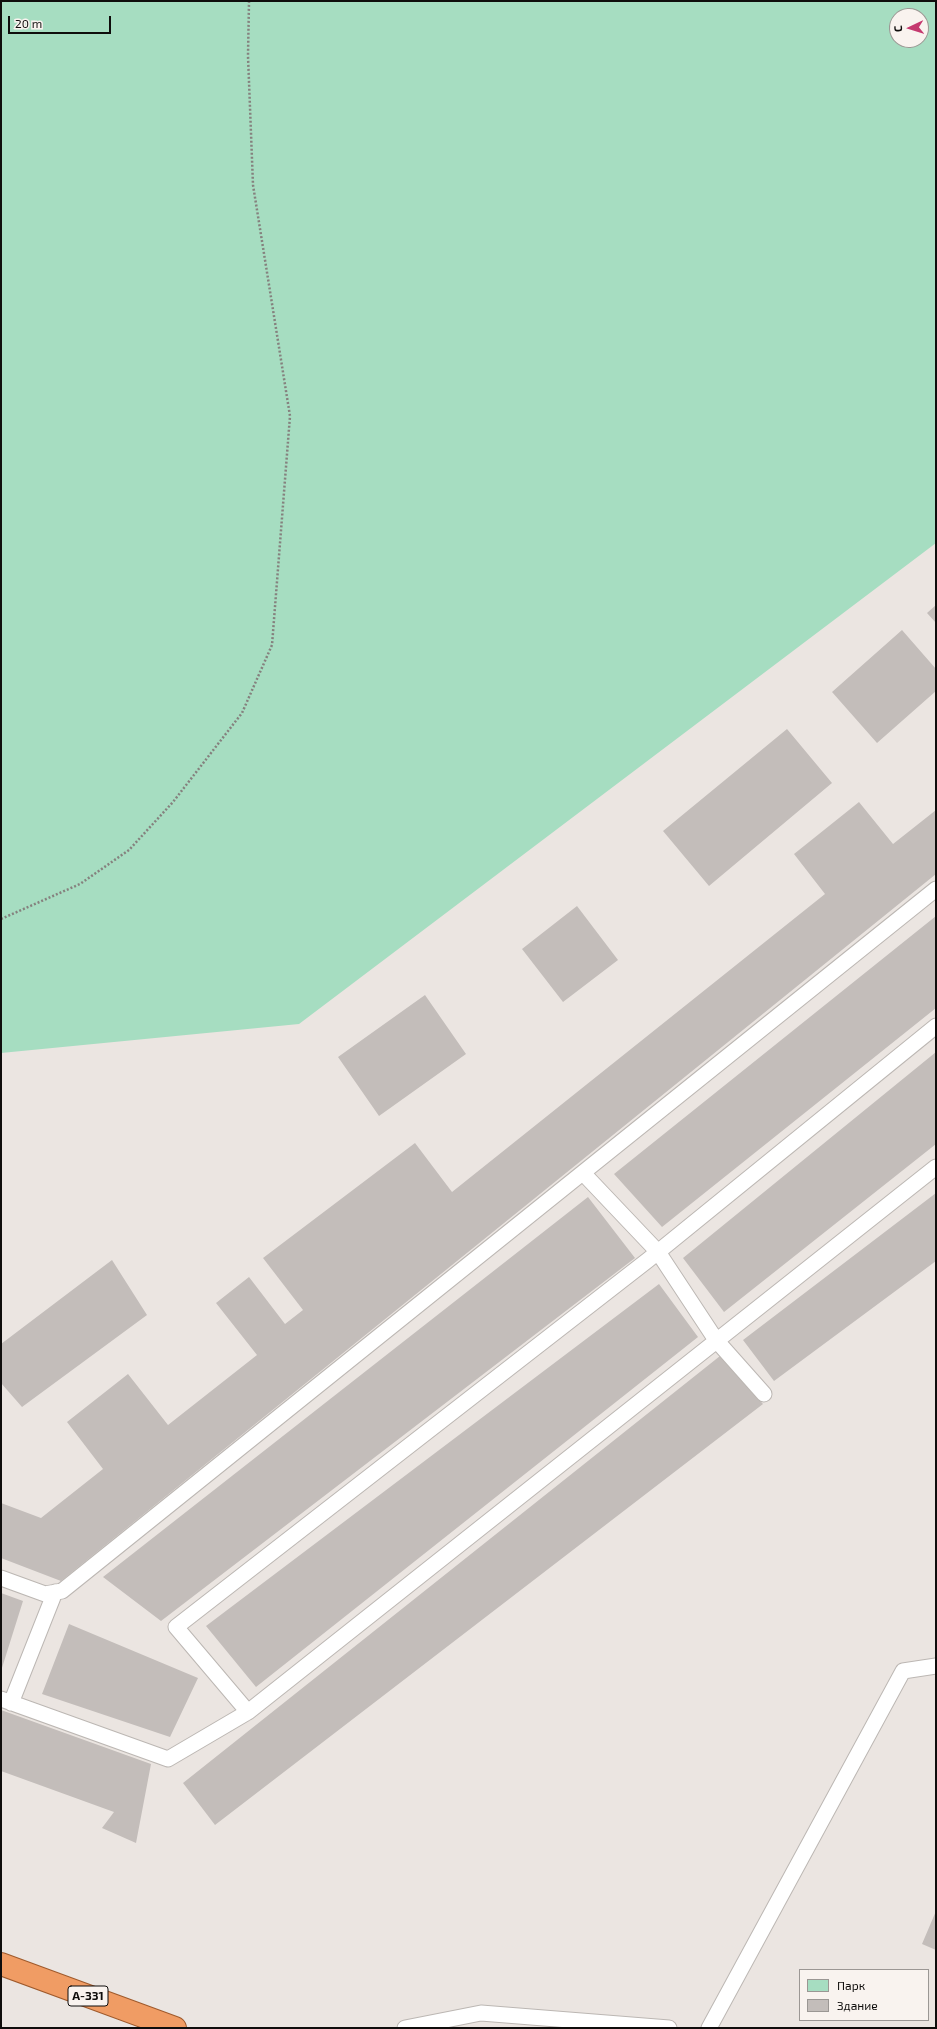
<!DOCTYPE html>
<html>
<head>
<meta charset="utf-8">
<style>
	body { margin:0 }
	#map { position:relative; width:937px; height:2029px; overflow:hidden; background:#ebe5e1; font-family:"Exo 2",sans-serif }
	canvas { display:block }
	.frame { position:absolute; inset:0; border:2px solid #0f0d0c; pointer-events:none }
	.legend { position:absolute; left:799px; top:1969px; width:130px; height:52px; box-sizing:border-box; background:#f9f3ef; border:1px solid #9b9794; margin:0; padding:5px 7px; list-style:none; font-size:12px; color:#0f0d0c }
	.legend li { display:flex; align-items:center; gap:8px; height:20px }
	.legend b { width:20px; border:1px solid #9b9794 }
	.north { position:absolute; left:889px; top:8px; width:40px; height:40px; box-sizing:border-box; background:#f9f3ef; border:1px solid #9b9794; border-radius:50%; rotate:266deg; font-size:11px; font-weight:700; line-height:16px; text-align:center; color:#0f0d0c }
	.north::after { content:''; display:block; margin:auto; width:14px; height:18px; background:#c5396f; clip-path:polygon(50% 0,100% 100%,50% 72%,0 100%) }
	.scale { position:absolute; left:8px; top:16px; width:103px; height:18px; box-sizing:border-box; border:2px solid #0f0d0c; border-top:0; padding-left:5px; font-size:12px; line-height:14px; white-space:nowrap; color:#0f0d0c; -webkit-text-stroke:3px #f9f3ef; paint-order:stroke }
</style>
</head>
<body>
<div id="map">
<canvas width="937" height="2029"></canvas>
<div class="frame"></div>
<ul class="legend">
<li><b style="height:11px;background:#a6ddc1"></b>Парк</li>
<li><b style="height:11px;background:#c3bdba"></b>Здание</li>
</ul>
<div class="north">С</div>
<div class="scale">20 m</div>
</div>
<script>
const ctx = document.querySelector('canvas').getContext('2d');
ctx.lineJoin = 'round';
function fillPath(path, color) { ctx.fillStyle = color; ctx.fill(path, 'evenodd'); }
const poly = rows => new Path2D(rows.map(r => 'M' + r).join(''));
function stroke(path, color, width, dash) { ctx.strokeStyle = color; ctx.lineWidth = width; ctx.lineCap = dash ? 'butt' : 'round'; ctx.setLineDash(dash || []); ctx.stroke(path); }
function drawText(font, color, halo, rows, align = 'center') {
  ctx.font = font + ' "Exo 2",sans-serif'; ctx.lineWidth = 3; ctx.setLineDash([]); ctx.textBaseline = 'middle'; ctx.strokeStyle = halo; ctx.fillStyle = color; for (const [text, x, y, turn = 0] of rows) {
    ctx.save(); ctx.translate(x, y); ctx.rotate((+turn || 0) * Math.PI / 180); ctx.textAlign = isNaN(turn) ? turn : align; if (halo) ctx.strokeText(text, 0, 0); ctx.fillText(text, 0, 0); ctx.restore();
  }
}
const green = poly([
	[1,1,936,1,936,543,299,1024,1,1053],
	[897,16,921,16,921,40,897,40]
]);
const building = poly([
	[936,605,936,623,927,613],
	[902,630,936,669,936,691,877,743,832,692],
	[787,729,832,783,709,886,663,831],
	[859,802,893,844,936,810,936,874,61,1581,1,1558,1,1503,41,1518,103,1469,67,1422,128,1374,168,1425,257,1355,216,1303,249,1277,285,1324,303,1310,263,1258,415,1143,452,1192,825,894,794,854],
	[577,906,618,960,563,1002,522,949],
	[936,916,936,1008,662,1227,614,1174],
	[425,995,466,1054,379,1116,338,1057],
	[936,1052,936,1144,724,1312,683,1258],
	[936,1193,936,1261,774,1381,743,1340],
	[588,1197,635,1258,161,1621,103,1577],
	[112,1260,147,1315,22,1407,1,1383,1,1344],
	[659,1284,698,1337,256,1687,206,1626],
	[720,1356,763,1404,215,1825,183,1783],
	[1,1593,23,1601,1,1671],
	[69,1624,198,1678,170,1737,42,1694],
	[1,1710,151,1764,136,1843,102,1828,114,1812,1,1771],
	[936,1911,936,1950,922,1944]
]);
const path = poly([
	[1,919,80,884,129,850,173,802,242,713,272,645,290,416,253,185,248,56,249,1]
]);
const service = poly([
	[583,1173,658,1252,716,1340,764,1394],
	[1,1578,45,1594,62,1591,936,889],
	[1,1699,168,1759,248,1712,176,1627,648,1260,936,1026],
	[11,1703,55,1592],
	[248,1712,936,1167],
	[405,2028,481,2013,669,2028],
	[709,2028,903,1671,936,1666]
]);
const trunk = poly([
	[1,1964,175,2028]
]);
const shields = [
	[88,1996,40]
];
const shieldNames = [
	["А-331",88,1996]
];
fillPath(green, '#a6ddc1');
fillPath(building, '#c3bdba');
stroke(service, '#bcb7b3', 17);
stroke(trunk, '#9f5a2c', 24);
stroke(path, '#85817e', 2.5, [2, 2]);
stroke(service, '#fff', 15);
stroke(trunk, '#f09c64', 22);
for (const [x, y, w] of shields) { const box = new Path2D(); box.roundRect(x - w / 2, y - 10, w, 20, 3); ctx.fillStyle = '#f9f3ef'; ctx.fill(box); stroke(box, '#0f0d0c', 1); }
drawText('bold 12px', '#0f0d0c', null, shieldNames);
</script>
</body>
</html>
